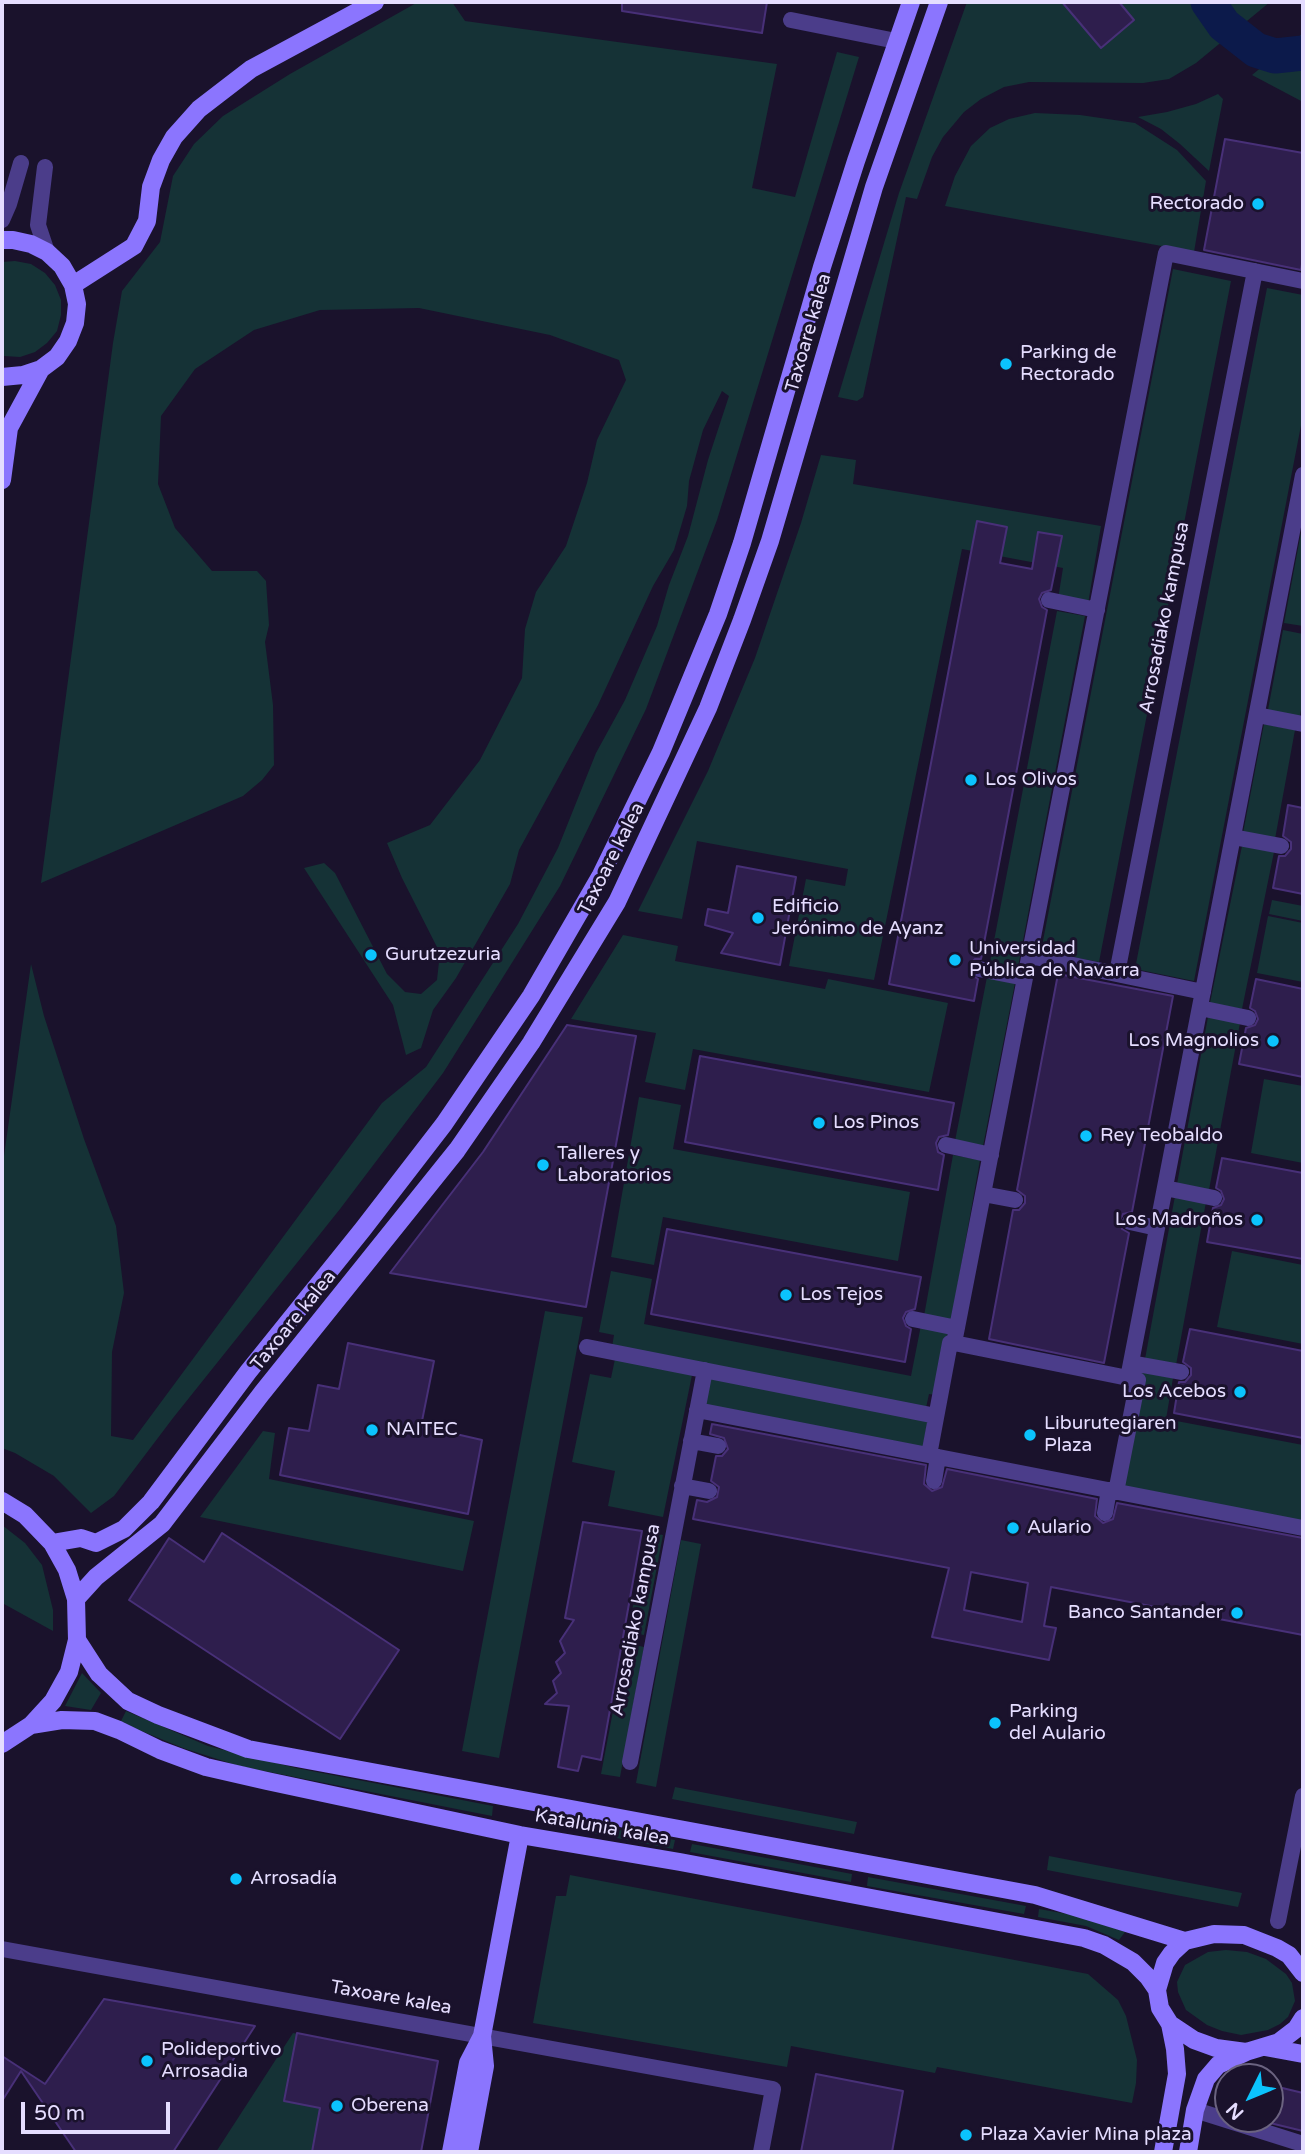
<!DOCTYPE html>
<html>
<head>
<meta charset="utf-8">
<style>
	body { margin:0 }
	#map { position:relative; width:1305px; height:2154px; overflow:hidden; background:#1a122c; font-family:"Varela Round",sans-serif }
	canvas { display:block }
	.frame { position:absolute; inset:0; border:4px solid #e5ddff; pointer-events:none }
	.north { position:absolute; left:1214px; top:2063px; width:70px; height:70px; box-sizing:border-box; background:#1a122c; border:2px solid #6b6380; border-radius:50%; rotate:227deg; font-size:19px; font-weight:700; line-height:28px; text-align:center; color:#e5ddff }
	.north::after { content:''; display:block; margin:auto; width:24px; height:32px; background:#0bc3fd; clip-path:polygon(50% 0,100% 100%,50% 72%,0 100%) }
	.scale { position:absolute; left:21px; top:2102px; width:149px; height:32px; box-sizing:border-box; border:4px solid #e5ddff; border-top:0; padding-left:9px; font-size:21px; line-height:24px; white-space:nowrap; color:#e5ddff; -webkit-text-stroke:5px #1a122c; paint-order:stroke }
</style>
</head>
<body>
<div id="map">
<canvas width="1305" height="2154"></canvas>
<div class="frame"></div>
<div class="north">N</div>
<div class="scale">50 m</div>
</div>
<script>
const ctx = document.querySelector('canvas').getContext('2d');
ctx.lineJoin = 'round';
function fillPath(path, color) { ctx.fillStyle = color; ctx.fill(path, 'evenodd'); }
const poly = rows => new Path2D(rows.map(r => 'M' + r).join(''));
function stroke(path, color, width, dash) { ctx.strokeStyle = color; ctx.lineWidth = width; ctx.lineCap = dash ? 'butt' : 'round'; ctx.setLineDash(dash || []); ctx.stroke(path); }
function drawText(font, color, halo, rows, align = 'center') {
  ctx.font = font + ' "Varela Round",sans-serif'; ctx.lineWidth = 6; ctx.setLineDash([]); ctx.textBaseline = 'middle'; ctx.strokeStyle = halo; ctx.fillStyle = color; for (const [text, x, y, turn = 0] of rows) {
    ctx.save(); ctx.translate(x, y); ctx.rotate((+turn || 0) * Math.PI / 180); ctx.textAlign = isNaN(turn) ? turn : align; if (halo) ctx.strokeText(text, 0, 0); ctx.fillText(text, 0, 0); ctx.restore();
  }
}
const green = poly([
	[418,2,452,2,465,21,777,64,752,188,795,197,837,52,859,57,717,520,646,709,560,886,443,1073,340,1209,173,1418,114,1496,91,1513,54,1476,15,1453,2,1448,2,1170,31,964,44,1016,84,1139,116,1226,124,1293,112,1352,111,1436,133,1440,382,1103,426,1067,518,924,558,848,596,753,625,700,657,626,669,585,688,536,708,460,729,396,722,391,703,430,689,481,687,506,674,550,653,586,598,705,519,850,510,884,456,978,433,1010,421,1048,406,1055,393,1005,304,868,324,863,335,873,387,974,405,992,421,994,437,980,440,953,402,878,387,843,430,825,480,760,522,678,525,629,536,592,566,546,587,483,597,440,626,380,619,360,550,335,419,308,320,310,254,330,195,369,161,416,158,484,175,528,212,571,257,571,266,581,269,625,265,642,273,705,274,765,262,780,243,796,41,883,113,343,122,291,160,242,173,176,194,144,223,116,290,74],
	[967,2,1270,2,1196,63,1169,79,1143,83,1029,82,1004,87,981,99,964,112,943,137,932,157,917,199,906,197,863,397,857,401,838,397,899,193],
	[1303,33,1303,102,1252,75],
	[1218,94,1223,99,1209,171,1180,144,1161,129,1138,117,1167,112,1196,104],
	[1035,113,1080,115,1135,123,1177,150,1206,181,1194,252,945,206,955,176,971,146,990,128,1009,119],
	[15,261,31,264,45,273,55,285,61,300,61,315,57,331,47,343,35,352,20,357,4,356,2,356,2,262],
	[1173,269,1231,281,1099,962,1041,951],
	[1267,288,1303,295,1303,415,1194,981,1135,969],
	[821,455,856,460,853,484,1101,526,1088,604,1058,599,1063,568,962,549,874,980,789,966,806,879,845,886,848,869,697,841,682,919,638,911,708,771,755,658,801,523],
	[1303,522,1303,626,1284,623],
	[1057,611,1085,616,1017,972,989,967],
	[1283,630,1303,634,1303,699,1299,721,1267,715],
	[1264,724,1295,730,1275,839,1243,833],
	[1242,846,1274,852,1242,1009,1210,1003],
	[1272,900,1303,906,1303,921,1269,914],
	[1268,916,1303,923,1303,982,1257,973],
	[623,935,678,946,675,961,825,989,828,979,948,1003,929,1092,693,1049,685,1090,645,1082,656,1033,571,1019],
	[987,977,1015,983,983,1146,955,1141],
	[1208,1017,1240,1023,1209,1190,1177,1184],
	[1264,1079,1303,1086,1303,1163,1251,1153],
	[639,1097,681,1105,673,1149,910,1192,898,1261,663,1217,654,1265,611,1257],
	[953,1155,980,1160,951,1322,924,1316],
	[1175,1196,1206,1202,1176,1365,1145,1359],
	[1232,1251,1303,1265,1303,1344,1217,1327],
	[611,1271,652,1279,644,1324,911,1376,921,1325,948,1331,936,1395,929,1394,926,1408,612,1347,614,1335,599,1332],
	[545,1311,583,1317,499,1758,462,1751],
	[615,1359,692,1375,663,1517,608,1506,615,1471,572,1462,590,1374,611,1378],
	[1142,1372,1173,1378,1166,1419,1303,1445,1303,1524,1120,1489],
	[710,1376,928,1418,923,1447,705,1405],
	[263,1431,275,1433,269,1479,474,1521,463,1571,200,1517],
	[2,1525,25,1543,42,1565,53,1610,53,1631,4,1604,2,1597],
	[647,1532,663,1535,644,1635,628,1632],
	[681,1540,701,1544,656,1787,636,1783],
	[626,1643,644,1647,620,1777,601,1774],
	[82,1673,101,1693,91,1710,65,1706],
	[126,1711,208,1746,296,1768,493,1806,492,1816,239,1766,183,1748,139,1730,121,1721],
	[675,1787,857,1822,854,1834,672,1799],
	[564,1820,675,1840,673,1849,565,1828,562,1825],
	[692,1844,852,1874,851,1882,690,1852],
	[1049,1856,1242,1893,1238,1907,1047,1870],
	[570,1875,1088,1974,1118,2000,1126,2016,1137,2060,1136,2083,1132,2103,937,2067,935,2073,791,2046,787,2067,533,2023,556,1896,566,1896],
	[868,1877,1026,1906,1024,1914,867,1886],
	[1039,1909,1079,1916,1125,1932,1119,1940,1086,1926,1038,1917],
	[1226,1950,1247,1952,1266,1959,1286,1974,1292,1983,1295,2001,1288,2017,1280,2024,1268,2030,1241,2035,1222,2031,1207,2025,1186,2010,1178,1992,1177,1982,1185,1965,1208,1952],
	[293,2033,438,2061,421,2152,216,2152]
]);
const river = poly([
	[1208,2,1224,25,1256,50,1275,56,1303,53]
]);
const building = poly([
	[622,2,767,2,762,33,622,11,622,2],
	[1062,2,1119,2,1134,20,1101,48,1062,2],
	[1225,139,1303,153,1303,258,1301,270,1204,250,1225,139],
	[977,521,1007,527,1000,563,1032,569,1038,532,1062,536,1051,590,1042,593,1039,599,1042,607,1047,610,981,959,975,959,969,966,969,973,978,979,974,1001,889,984,977,521],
	[1288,805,1303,808,1303,894,1273,888,1279,856,1285,856,1291,849,1291,842,1283,836,1288,805],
	[737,866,796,877,780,965,721,953,733,933,705,925,708,909,728,913,737,866],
	[1058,974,1173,996,1132,1212,1123,1214,1120,1220,1122,1229,1129,1233,1104,1363,989,1339,1013,1210,1019,1210,1025,1203,1025,1196,1017,1190,1058,974],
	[1256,979,1303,989,1303,1077,1239,1064,1246,1028,1255,1025,1258,1019,1255,1011,1250,1008,1256,979],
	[567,1025,636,1036,586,1307,390,1273,483,1152,567,1025],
	[700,1056,954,1103,948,1135,939,1137,936,1143,938,1152,944,1155,938,1190,685,1142,700,1056],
	[1222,1158,1303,1173,1303,1259,1207,1242,1213,1208,1221,1205,1224,1199,1221,1191,1216,1188,1222,1158],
	[667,1229,921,1277,915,1309,906,1312,903,1318,906,1326,911,1329,905,1362,651,1314,667,1229],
	[1190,1329,1303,1351,1303,1438,1174,1413,1179,1382,1185,1382,1191,1375,1191,1368,1183,1362,1190,1329],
	[348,1343,434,1361,421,1426,482,1440,468,1514,280,1475,289,1428,309,1431,318,1385,339,1389,348,1343],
	[712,1424,926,1465,924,1484,932,1491,942,1487,947,1469,1097,1499,1095,1516,1103,1523,1113,1519,1117,1503,1303,1538,1303,1635,1051,1587,1044,1626,1056,1628,1049,1660,932,1637,949,1568,693,1519,697,1500,707,1502,717,1497,719,1487,711,1481,716,1456,722,1456,728,1449,724,1438,710,1434,712,1424],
	[971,1572,1028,1583,1022,1622,964,1610,971,1572],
	[583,1522,642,1531,601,1760,582,1756,578,1771,558,1767,569,1706,545,1704,557,1693,553,1681,561,1673,556,1662,565,1653,560,1641,574,1620,565,1618,583,1522],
	[222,1533,399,1650,340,1739,129,1600,169,1538,204,1562,222,1533],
	[104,1999,255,2026,173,2152,76,2152,21,2071,2,2101,2,2056,45,2084,104,1999],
	[297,2033,438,2061,421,2152,312,2152,320,2108,284,2101,297,2033],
	[816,2074,903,2091,892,2152,801,2152,816,2074],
	[1270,2085,1303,2093,1303,2131,1270,2123,1270,2085]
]);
const street = poly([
	[791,20,896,41],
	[45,167,38,225,47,252],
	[2,220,9,204,21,163],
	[1049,600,1097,610],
	[1257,715,1303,724],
	[1233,837,1281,846],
	[1030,956,1203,992],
	[979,969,1025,978],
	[1117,973,1255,271],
	[1200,1008,1248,1018],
	[946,1145,991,1155],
	[1165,1188,1214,1198],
	[983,1194,1015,1200],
	[1130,1222,1157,1228],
	[913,1319,957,1328],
	[954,1343,1128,1378],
	[587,1347,936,1416],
	[1131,1363,1181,1372],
	[697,1410,1303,1528],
	[691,1441,718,1446],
	[929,1455,950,1343,954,1343,1166,253,1303,281],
	[934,1481,938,1457],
	[682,1486,709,1491],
	[1116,1492,1138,1380,1128,1378,1303,475],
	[1105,1513,1109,1490],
	[630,1762,705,1370],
	[1278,1921,1303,1796],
	[2,1949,773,2089,761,2152],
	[1195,2110,1303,2144]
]);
const secondary = poly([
	[2,240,13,240,31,244,47,252,62,266,73,285,77,304,75,323,68,341,57,357,41,369,23,375,2,377],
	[73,285,134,246,147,221,151,187,161,160,174,137,199,109,251,69,375,2],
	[2,480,9,428,41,369],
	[2,1501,25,1515,52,1543,67,1570,76,1599,77,1640,69,1672,53,1701,31,1725,2,1744],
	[52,1543,81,1538,96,1543,124,1529,151,1502,248,1372,363,1229,444,1124,531,996,601,875,661,752,718,614,742,543,822,267,856,161,911,2],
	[76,1599,96,1577,162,1524,262,1393,457,1150,531,1043,617,902,708,708,742,620,770,541,874,187,939,2],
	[77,1640,99,1674,128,1701,158,1715,248,1749,1035,1895,1185,1941],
	[31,1725,62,1720,95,1721,119,1730,160,1750,206,1767,267,1781,520,1835,680,1862,1084,1938,1104,1945,1133,1962,1148,1977,1157,1990],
	[1303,1973,1289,1955,1277,1948,1244,1935,1214,1934,1185,1941,1172,1953,1165,1963,1157,1990,1160,2008,1170,2024,1194,2040,1216,2048,1246,2052,1279,2042,1296,2029,1303,2018],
	[1265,2047,1303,2054],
	[451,2152,468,2063,482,2036,520,1835],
	[469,2152,485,2066,482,2036],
	[1163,2152,1177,2074,1175,2049,1170,2024],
	[1188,2152,1195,2110,1206,2079,1218,2065,1246,2052]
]);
const markers = [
	[1258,204,7,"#0bc3fd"],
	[1006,364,7,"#0bc3fd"],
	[971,780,7,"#0bc3fd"],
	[758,918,7,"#0bc3fd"],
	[371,955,7,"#0bc3fd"],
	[955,960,7,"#0bc3fd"],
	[1273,1041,7,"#0bc3fd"],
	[819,1123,7,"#0bc3fd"],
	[1086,1136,7,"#0bc3fd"],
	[543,1165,7,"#0bc3fd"],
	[1257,1220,7,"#0bc3fd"],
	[786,1295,7,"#0bc3fd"],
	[1240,1392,7,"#0bc3fd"],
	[372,1430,7,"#0bc3fd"],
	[1030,1435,7,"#0bc3fd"],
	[1013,1528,7,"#0bc3fd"],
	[1237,1613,7,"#0bc3fd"],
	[995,1723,7,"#0bc3fd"],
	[236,1879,7,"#0bc3fd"],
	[147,2061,7,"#0bc3fd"],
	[337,2106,7,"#0bc3fd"],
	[966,2135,7,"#0bc3fd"]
];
const poiNames = [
	["Rectorado",1244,204,"right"],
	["Parking de",1020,353],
	["Rectorado",1020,375],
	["Los Olivos",985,780],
	["Edificio",772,907],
	["Jerónimo de Ayanz",772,929],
	["Universidad",969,949],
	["Pública de Navarra",969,971],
	["Gurutzezuria",385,955],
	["Los Magnolios",1259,1041,"right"],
	["Los Pinos",833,1123],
	["Rey Teobaldo",1100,1136],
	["Talleres y",557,1154],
	["Laboratorios",557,1176],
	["Los Madroños",1243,1220,"right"],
	["Los Tejos",800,1295],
	["Los Acebos",1226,1392,"right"],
	["Liburutegiaren",1044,1424],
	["Plaza",1044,1446],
	["NAITEC",386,1430],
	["Aulario",1027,1528],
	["Banco Santander",1223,1613,"right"],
	["Parking",1009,1712],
	["del Aulario",1009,1734],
	["Arrosadía",250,1879],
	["Polideportivo",161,2050],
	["Arrosadia",161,2072],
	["Oberena",351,2106],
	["Plaza Xavier Mina plaza",980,2135]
];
const streetNames = [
	["Taxoare kalea",809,333,-74],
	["Arrosadiako kampusa",1165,618,-79],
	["Taxoare kalea",612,859,-63],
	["Taxoare kalea",294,1321,-51],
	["Arrosadiako kampusa",636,1620,-79],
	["Katalunia kalea",602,1828,10],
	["Taxoare kalea",391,1998,10]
];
fillPath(green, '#153236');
stroke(river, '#0c1a4b', 35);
fillPath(building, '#2e1e4d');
stroke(building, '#483078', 2);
stroke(street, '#4b3d8a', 16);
stroke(secondary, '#8b75fe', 18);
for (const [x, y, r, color] of markers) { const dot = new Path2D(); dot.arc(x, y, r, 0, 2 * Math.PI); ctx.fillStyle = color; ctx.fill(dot); stroke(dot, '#1a122c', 2.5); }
drawText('19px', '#e5ddff', '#1a122c', poiNames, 'left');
drawText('19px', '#e5ddff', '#1a122c', streetNames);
</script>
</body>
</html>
